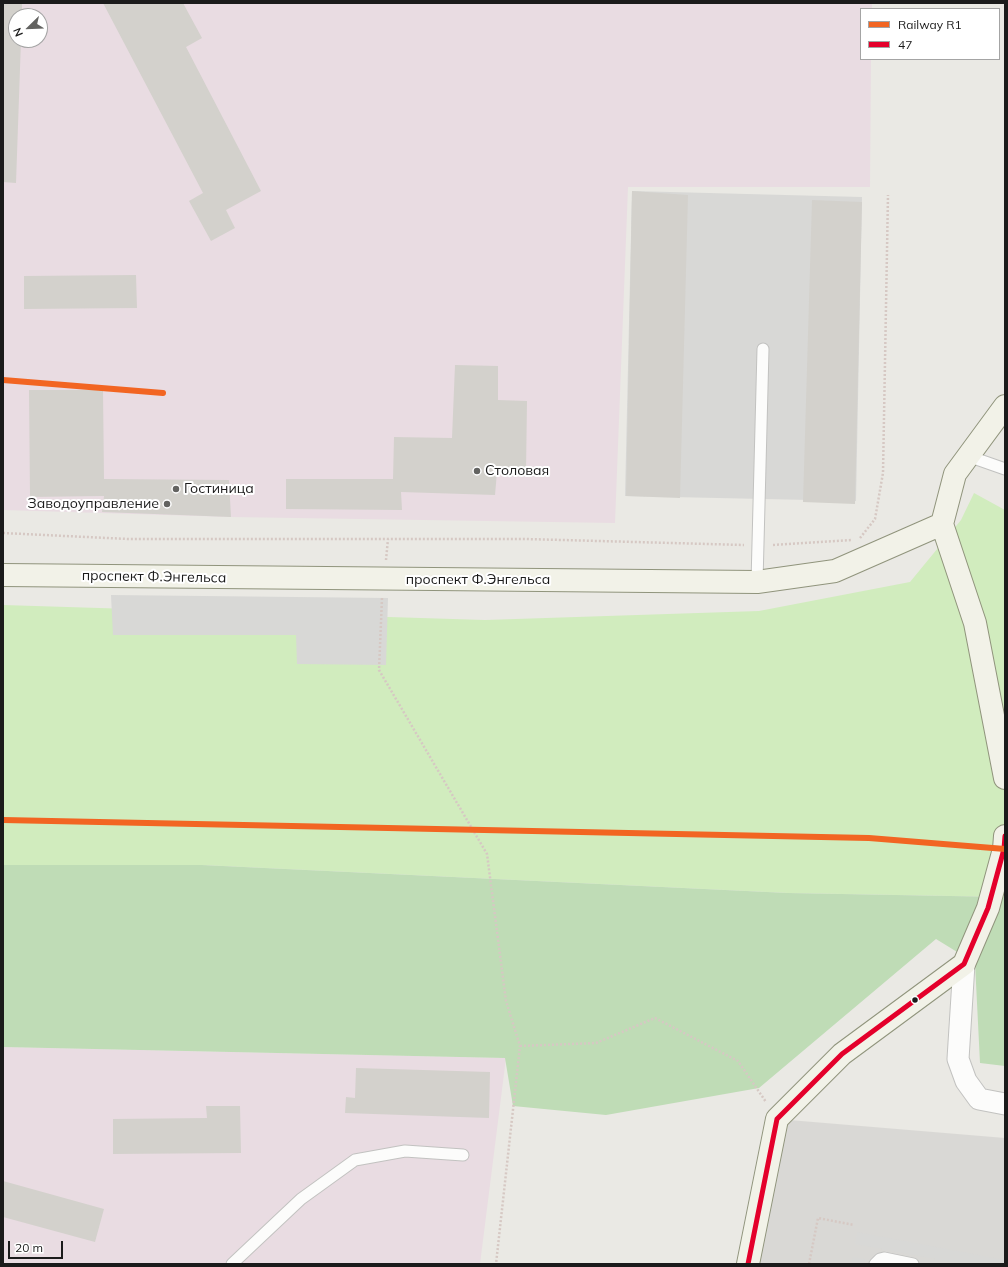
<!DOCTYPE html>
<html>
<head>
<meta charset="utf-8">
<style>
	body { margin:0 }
	#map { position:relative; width:1008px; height:1267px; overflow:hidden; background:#eae9e4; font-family:Mulish,sans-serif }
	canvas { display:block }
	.frame { position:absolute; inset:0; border:4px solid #1b1b1b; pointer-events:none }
	.legend { position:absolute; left:860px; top:8px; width:140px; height:52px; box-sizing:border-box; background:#fff; border:1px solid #a4a4a4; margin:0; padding:5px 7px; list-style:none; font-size:12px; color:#1b1b1b }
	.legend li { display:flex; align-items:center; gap:8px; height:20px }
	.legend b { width:20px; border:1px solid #a4a4a4 }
	.north { position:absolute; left:8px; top:8px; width:40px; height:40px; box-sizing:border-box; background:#fff; border:1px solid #a4a4a4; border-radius:50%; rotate:247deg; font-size:11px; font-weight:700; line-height:16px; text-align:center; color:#1b1b1b }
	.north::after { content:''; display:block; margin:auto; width:14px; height:18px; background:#636361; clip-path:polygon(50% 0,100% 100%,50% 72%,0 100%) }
	.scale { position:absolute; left:8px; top:1241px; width:55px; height:18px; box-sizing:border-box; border:2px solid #1b1b1b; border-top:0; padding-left:5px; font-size:12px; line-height:14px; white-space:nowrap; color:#1b1b1b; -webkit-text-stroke:3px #fff; paint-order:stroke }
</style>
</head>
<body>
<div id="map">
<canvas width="1008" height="1267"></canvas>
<div class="frame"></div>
<ul class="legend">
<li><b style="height:5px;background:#f26522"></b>Railway R1</li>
<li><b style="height:5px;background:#e4002b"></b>47</li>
</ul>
<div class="north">N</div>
<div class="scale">20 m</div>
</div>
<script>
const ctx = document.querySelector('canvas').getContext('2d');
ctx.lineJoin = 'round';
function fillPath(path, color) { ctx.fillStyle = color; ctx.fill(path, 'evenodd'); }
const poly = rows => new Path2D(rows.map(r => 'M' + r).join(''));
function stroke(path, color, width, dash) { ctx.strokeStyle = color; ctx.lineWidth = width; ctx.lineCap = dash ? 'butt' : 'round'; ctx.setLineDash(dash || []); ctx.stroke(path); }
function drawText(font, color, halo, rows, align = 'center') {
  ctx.font = font + ' Mulish,sans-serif'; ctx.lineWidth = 4; ctx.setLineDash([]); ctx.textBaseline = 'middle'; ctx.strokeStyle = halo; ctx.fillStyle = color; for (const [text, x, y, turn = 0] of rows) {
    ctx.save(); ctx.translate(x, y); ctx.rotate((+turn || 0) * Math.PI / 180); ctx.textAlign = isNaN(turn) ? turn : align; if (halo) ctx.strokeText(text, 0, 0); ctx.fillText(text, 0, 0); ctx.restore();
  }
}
const residential = poly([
	[777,1119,1005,1138,1005,1264,748,1264]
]);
const industrial = poly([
	[3,3,872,3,872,9,861,9,861,59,871,59,870,187,628,187,615,523,231,517,3,510],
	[16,16,40,16,40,40,16,40],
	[3,1047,506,1058,480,1264,3,1264]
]);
const grass = poly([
	[974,493,1005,510,1005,897,788,893,202,865,3,865,3,605,485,620,759,611,910,582,961,520]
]);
const forest = poly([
	[3,865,202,865,788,893,1005,897,1005,1066,980,1063,975,963,936,939,759,1088,606,1115,513,1106,505,1058,3,1047]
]);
const parking = poly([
	[632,191,862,197,856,501,625,496],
	[111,595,388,598,386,665,297,664,296,635,113,635],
	[857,1232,1005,1260,1005,1264,961,1264,855,1244],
	[853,1257,865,1259,864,1264,851,1264]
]);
const building = poly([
	[3,3,22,3,22,16,16,16,16,40,21,40,16,183,3,182],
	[103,3,183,3,202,38,186,47,261,191,226,210,235,228,211,241,189,201,203,193],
	[632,191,688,195,680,498,626,496],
	[812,200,862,202,855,504,803,502],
	[136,275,137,308,24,309,24,276],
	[455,365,498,366,498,400,527,401,526,473,497,472,495,495,401,492,402,510,286,509,286,479,393,479,394,437,452,438],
	[29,390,103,390,104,479,229,480,231,517,102,512,104,496,30,497],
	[356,1068,490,1072,489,1118,345,1113,346,1097,355,1098],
	[206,1106,240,1106,241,1153,113,1154,113,1119,207,1118],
	[3,1181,104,1209,95,1242,3,1217]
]);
const path = poly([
	[3,533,128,539,526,539,744,545],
	[860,538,875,519,883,473,888,195],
	[773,545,852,540],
	[386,560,388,539],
	[382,598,379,670,487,854,506,1001,520,1046,496,1264],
	[520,1046,596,1043,655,1018,738,1061,766,1102],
	[809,1264,818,1218,854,1225]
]);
const lane = poly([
	[968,456,1005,469],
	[757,582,763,349],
	[232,1264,301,1199,355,1160,405,1151,463,1155],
	[875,1264,880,1259,884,1258,913,1264]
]);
const street = poly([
	[964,964,958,1059,966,1081,979,1099,1005,1104]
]);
const secondary = poly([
	[942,524,975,623,1005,778],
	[942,524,955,474,1005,406],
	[3,575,757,582,835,571,942,524],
	[748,1264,777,1119,842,1054,964,964,988,908,1004,849,1005,836]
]);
const bus1 = poly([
	[748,1264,777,1119,842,1054,964,964,988,908,1004,849,1005,836]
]);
const rail1 = poly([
	[3,380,163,393],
	[3,820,869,838,1005,849]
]);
const markers = [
	[477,471,4,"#636361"],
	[176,489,4,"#636361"],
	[167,504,4,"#636361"],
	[915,1000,3.5,"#1b1b1b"]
];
const poiNames = [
	["Столовая",485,471],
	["Гостиница",184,489],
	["Заводоуправление",159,504,"right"]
];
const streetNames = [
	["проспект Ф.Энгельса",154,577,1],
	["проспект Ф.Энгельса",478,580]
];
fillPath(residential, '#d9d8d5');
fillPath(industrial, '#e9dce2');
fillPath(grass, '#d1ecbe');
fillPath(forest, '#bfdcb6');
fillPath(parking, '#d8d8d6');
fillPath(building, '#d3d1cc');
stroke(lane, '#c2c2c0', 13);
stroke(street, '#c2c2c0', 23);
stroke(secondary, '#90947c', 24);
stroke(path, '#d6c8c3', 2.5, [2, 2]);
stroke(lane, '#fcfcfb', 11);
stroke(street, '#fcfcfb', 21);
stroke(secondary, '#f2f2e8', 22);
stroke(bus1, '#e4002b', 5);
stroke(rail1, '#f26522', 6);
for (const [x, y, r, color] of markers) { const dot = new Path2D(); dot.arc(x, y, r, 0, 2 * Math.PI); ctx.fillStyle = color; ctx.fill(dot); stroke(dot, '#fff', 1.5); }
drawText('14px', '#1b1b1b', '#fff', poiNames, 'left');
drawText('14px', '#1b1b1b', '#fff', streetNames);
</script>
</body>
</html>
